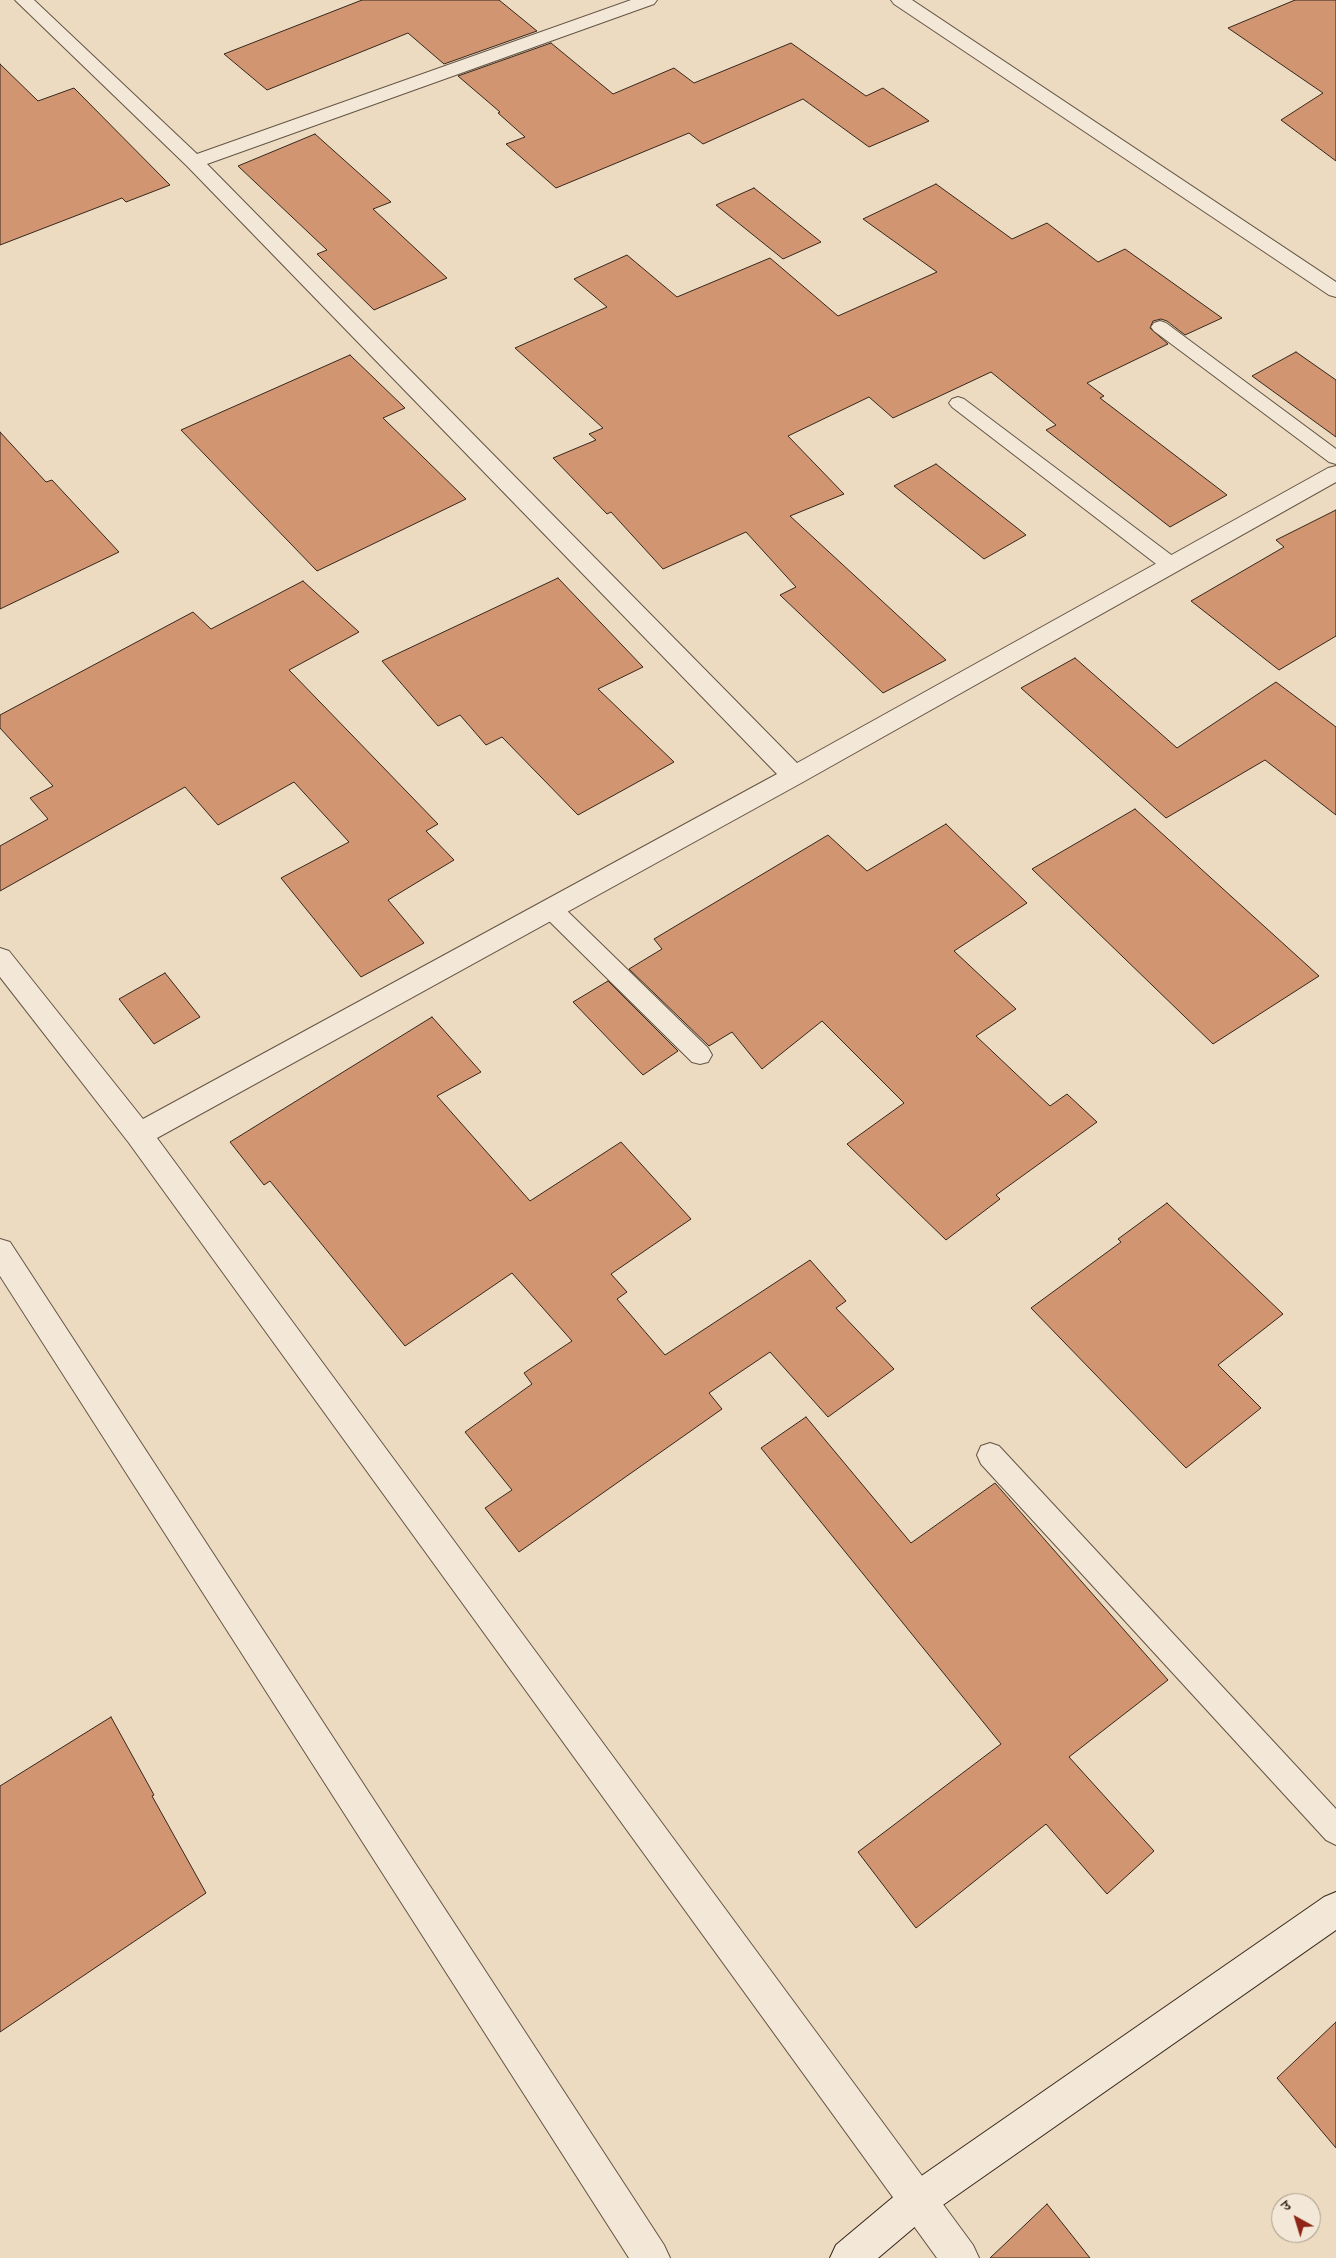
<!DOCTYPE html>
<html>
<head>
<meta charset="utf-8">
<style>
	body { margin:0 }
	#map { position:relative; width:1336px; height:2258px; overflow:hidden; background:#ecdbc1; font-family:Vollkorn,"Noto Serif Devanagari",serif }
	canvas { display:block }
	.north { position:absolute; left:1271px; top:2193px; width:50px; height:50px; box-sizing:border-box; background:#f3e8d7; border:1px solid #a79b8c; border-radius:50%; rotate:321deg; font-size:14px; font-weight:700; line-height:20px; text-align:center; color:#36271b }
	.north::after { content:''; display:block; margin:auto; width:18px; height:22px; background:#8f2418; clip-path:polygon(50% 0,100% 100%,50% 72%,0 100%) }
</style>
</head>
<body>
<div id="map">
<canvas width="1336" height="2258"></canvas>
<div class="north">उ</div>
</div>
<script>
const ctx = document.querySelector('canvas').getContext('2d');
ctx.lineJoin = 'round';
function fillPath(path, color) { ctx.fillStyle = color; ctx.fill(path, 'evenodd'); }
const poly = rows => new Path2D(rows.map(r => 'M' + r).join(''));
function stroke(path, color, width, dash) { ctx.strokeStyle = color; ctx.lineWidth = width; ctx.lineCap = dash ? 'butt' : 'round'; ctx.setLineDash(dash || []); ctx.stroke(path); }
const building = poly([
	[362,0,499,0,537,31,444,64,408,33,267,90,224,54,362,0],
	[1295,0,1336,0,1336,161,1281,120,1323,93,1228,28,1295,0],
	[551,43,613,94,674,68,694,83,791,43,866,96,883,88,929,121,869,147,803,99,703,144,689,133,556,188,506,144,525,137,498,113,500,112,458,76,551,43],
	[0,64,38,101,74,88,170,185,126,202,122,198,0,245,0,64],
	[315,134,391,202,373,209,447,278,374,310,317,254,327,250,238,166,315,134],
	[936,184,1012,239,1047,223,1098,262,1125,249,1222,318,1185,335,1167,321,1161,319,1153,321,1150,328,1168,344,1087,383,1104,396,1100,398,1227,495,1170,527,1046,430,1056,425,991,372,893,418,869,397,788,436,844,494,790,516,946,660,883,693,780,595,796,587,746,532,663,569,611,512,607,514,553,458,596,440,589,434,603,428,515,348,607,307,574,279,627,255,677,297,770,258,838,316,937,272,863,219,936,184],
	[754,188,821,242,783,259,716,205,754,188],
	[1296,352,1336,380,1336,437,1252,376,1296,352],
	[350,355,405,408,383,418,466,499,317,571,181,430,350,355],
	[0,432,46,482,52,480,119,552,0,609,0,432],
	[936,464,1026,535,984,559,894,486,936,464],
	[1336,510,1336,636,1279,670,1191,601,1284,547,1276,540,1336,510],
	[558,578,643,667,598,689,674,762,578,815,502,737,486,745,460,715,438,726,382,661,558,578],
	[303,581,359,632,289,670,438,824,426,831,454,860,388,900,424,943,361,977,281,878,349,842,294,782,218,825,185,787,0,891,0,846,48,819,30,798,53,786,0,728,0,715,193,612,211,629,303,581],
	[1075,658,1177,748,1276,682,1336,727,1336,815,1265,760,1166,818,1021,688,1075,658],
	[1135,809,1319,976,1213,1044,1032,869,1135,809],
	[946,824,1027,903,954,951,1016,1009,976,1036,1050,1106,1067,1094,1097,1122,996,1195,1000,1199,946,1240,847,1144,904,1103,822,1021,762,1069,732,1032,709,1046,629,969,662,949,654,939,828,835,867,871,946,824],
	[165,973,200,1017,154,1044,119,999,165,973],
	[608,981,678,1051,643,1075,573,1002,608,981],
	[432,1017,481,1072,437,1096,530,1201,621,1142,691,1219,611,1274,627,1292,617,1299,665,1355,810,1260,846,1301,836,1308,894,1369,828,1417,770,1352,709,1393,722,1409,519,1552,485,1508,512,1490,465,1432,532,1384,524,1373,572,1341,512,1273,405,1346,270,1181,264,1185,230,1142,432,1017],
	[1167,1203,1283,1314,1218,1365,1261,1408,1186,1468,1031,1308,1121,1242,1118,1239,1167,1203],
	[806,1417,911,1543,995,1483,1168,1680,1069,1757,1154,1851,1107,1894,1046,1824,916,1928,858,1852,1001,1744,761,1448,806,1417],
	[111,1717,154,1795,152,1796,206,1893,0,2032,0,1786,111,1717],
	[1336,2022,1336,2148,1277,2078,1336,2022],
	[1047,2204,1090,2258,990,2258,1047,2204]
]);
const lane = poly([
	[1160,321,1166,323,1336,449,1336,464,1329,462,1154,331,1151,327,1154,323,1160,321],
	[958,397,964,399,1178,560,1181,565,1178,570,1171,572,1164,570,952,407,949,403,952,399,958,397],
	[551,900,559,903,708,1048,712,1055,708,1062,700,1064,692,1062,543,915,540,909,543,903,551,900],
	[990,1443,999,1446,1336,1809,1336,1845,1326,1840,981,1464,977,1455,981,1446,990,1443]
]);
const street = poly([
	[15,0,34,0,197,154,631,0,657,0,654,4,207,164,797,763,1328,468,1336,466,1336,482,803,782,157,1138,973,2245,979,2258,937,2258,129,1143,0,977,0,948,9,951,143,1119,777,774,187,166,15,0],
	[891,0,912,0,1336,282,1336,297,1329,295,894,4,891,0],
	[0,1239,10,1242,664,2245,670,2258,629,2258,0,1276,0,1239]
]);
const secondary = poly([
	[1336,1892,1336,1930,930,2214,878,2258,830,2258,836,2245,904,2188,1324,1897,1336,1892]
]);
fillPath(building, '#d29572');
stroke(building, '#36271b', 1);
stroke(lane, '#645444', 2);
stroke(street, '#645444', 2);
stroke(secondary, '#36271b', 2);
fillPath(lane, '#f3e8d7');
fillPath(street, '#f3e8d7');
fillPath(secondary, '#f3e8d7');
</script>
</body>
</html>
